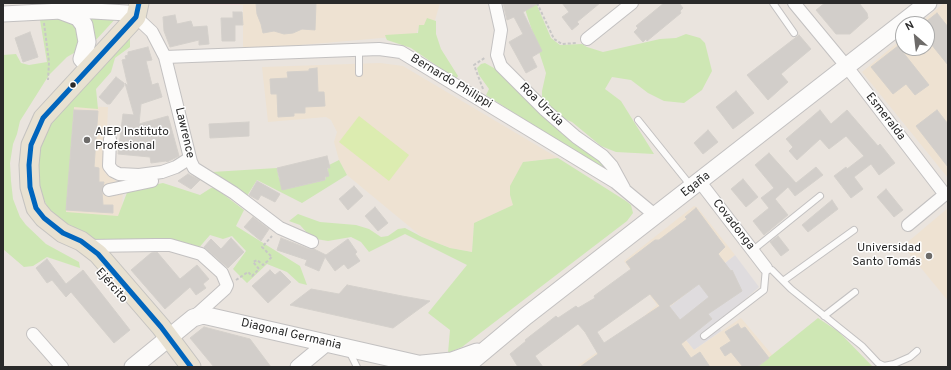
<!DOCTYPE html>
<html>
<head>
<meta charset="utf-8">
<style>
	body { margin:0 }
	#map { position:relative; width:951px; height:370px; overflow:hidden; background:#eae4de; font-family:Overpass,sans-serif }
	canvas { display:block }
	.frame { position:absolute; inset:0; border:4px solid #2a2a2a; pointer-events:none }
	.north { position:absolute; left:895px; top:16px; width:40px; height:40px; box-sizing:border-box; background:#fff; border:1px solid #aaa; border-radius:50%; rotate:332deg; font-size:11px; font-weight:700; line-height:16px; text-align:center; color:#2a2a2a }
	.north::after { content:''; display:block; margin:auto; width:14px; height:18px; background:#6d6b69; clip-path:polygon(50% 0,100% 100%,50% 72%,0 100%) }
</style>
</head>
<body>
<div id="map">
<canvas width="951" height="370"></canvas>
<div class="frame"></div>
<div class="north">N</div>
</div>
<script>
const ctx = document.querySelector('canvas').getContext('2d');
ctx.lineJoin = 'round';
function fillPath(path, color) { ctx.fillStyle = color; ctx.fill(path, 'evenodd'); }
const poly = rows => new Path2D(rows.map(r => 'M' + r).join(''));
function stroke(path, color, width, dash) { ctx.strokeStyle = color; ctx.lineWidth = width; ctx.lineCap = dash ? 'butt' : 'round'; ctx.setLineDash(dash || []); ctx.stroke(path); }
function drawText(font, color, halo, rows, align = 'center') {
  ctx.font = font + ' Overpass,sans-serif'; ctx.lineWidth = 3; ctx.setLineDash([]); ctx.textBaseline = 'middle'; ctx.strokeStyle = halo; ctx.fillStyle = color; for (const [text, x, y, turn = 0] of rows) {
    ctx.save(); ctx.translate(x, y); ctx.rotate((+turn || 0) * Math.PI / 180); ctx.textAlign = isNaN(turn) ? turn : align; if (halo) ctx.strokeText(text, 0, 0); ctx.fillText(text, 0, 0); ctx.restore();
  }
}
const industrial = poly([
	[735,255,759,287,718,323,721,331,694,350,662,312]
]);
const education = poly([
	[240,3,440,3,435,20,426,26,419,26,416,35,243,50,243,5,240,5],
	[944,3,948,3,948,178,862,72,903,38,903,48,927,48,927,24,919,24],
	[380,63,403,66,558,158,523,162,510,195,514,205,474,223,472,252,450,248,422,237,347,175,339,160,334,142,337,132,331,120,326,117,268,122,262,67],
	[70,106,108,107,105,173,123,186,122,217,64,214],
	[694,206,697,207,735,255,663,312,694,350,741,318,774,357,761,367,576,367,623,334,657,305,624,261],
	[948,208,948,301,903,246]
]);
const medical = poly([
	[165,3,240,3,240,5,165,4]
]);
const green = poly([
	[523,3,536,3,551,38,560,45,582,44,587,47,603,52,660,39,676,38,686,34,700,38,705,43,712,71,702,90,684,103,664,101,648,93,631,80,612,77,605,89,621,101,654,154,616,152,601,146,572,122,560,117,542,103,542,91,546,73],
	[85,16,117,17,95,41],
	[427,18,436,21,436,34,441,49,458,76,456,79,411,48,387,40,386,38,385,35,418,33,419,25,424,25],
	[65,19,78,25,79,50,67,57,49,75,20,121,17,134,13,144,10,163,11,181,13,199,20,217,26,225,46,244,79,262,80,268,47,257,33,266,24,267,3,249,3,55,16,54,21,63,29,65,47,62,40,20],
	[130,35,130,47,115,58,111,72,96,89,98,109,74,107,66,212,118,216,128,190,163,183,200,195,211,188,215,188,244,210,236,226,300,266,307,285,299,283,287,272,267,264,247,283,233,269,246,251,232,236,223,239,210,235,197,250,101,243,54,216,47,206,41,193,38,177,38,153,48,126],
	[485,63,501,72,604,163,611,175,486,95,489,89,479,75,477,68,481,64],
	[558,158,626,201,631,205,633,213,627,221,462,347,448,353,450,330,428,313,467,265,405,234,369,252,361,242,351,237,328,241,316,239,308,234,300,225,289,221,298,214,320,222,356,225,369,229,381,237,388,236,398,229,405,228,422,237,450,248,472,252,474,223,513,205,510,195,510,186,523,162],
	[339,160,347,175,302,203,257,180,247,196,212,175,212,172,277,168,279,178,289,188,325,180,329,165],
	[818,318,839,332,873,367,757,367]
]);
const pitch = poly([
	[359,116,409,155,389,181,339,142]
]);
const building = poly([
	[256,3,316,3,315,30,302,29,293,33,284,34,274,31,263,33,261,24,257,14,256,3],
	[503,3,539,3,523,12,542,51,532,57,537,67,526,73,509,42,523,34,514,17,507,20,503,3],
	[562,3,600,3,577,22,579,24,572,30,562,17,569,12,562,3],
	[664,3,679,3,683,8,680,11,681,13,647,41,646,39,643,42,634,32,638,28,636,26,664,3],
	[825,3,859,3,867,13,868,18,850,34,836,34,816,10,825,3],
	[233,12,242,12,243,25,235,25,235,41,222,41,221,18,233,18,233,12],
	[937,13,948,27,948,65,927,39,927,21,937,13],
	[175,15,177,24,191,21,193,27,207,26,209,44,199,45,199,40,170,47,164,31,163,17,175,15],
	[30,32,38,57,23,62,15,38,30,32],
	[799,35,811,49,781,74,788,82,768,100,747,75,799,35],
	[898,46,929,85,915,95,906,84,893,94,871,67,898,46],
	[148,47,152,60,146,61,152,85,158,83,162,97,141,104,139,124,168,116,179,156,167,162,166,161,151,163,150,157,118,154,123,114,134,115,125,83,128,86,122,60,126,59,125,56,128,55,128,52,148,47],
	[317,68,318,92,324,92,325,106,305,107,305,113,294,113,294,116,278,117,277,94,271,94,270,79,288,78,287,72,309,71,309,69,317,68],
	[116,77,124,83,124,86,110,104,107,104,99,97,116,77],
	[736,91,754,113,733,129,716,107,736,91],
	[74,110,98,111,94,167,99,168,99,182,104,182,102,191,103,205,113,205,113,213,66,210,74,110],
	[820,110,831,124,847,110,878,146,880,144,895,163,879,175,871,164,854,177,863,189,851,198,834,176,846,167,847,169,864,156,846,136,829,149,820,139,797,160,789,151,793,147,786,139,820,110],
	[937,110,948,124,948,167,916,126,937,110],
	[249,122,249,136,210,138,209,124,249,122],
	[708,130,718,142,703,154,694,143,708,130],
	[769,153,796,183,816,167,823,175,795,196,788,187,775,199,788,215,764,235,753,221,769,208,761,198,774,188,755,165,769,153],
	[327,156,330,168,327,168,329,176,325,177,325,180,282,190,277,168,327,156],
	[188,174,200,180,191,189,178,181,188,174],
	[743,179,758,197,746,207,731,189,743,179],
	[257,181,280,194,275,202,261,195,258,200,249,195,257,181],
	[354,186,363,196,348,210,339,199,354,186],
	[886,189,903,210,894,217,877,197,886,189],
	[832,200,838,209,808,232,802,225,832,200],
	[375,207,388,223,378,231,365,216,375,207],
	[696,208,725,247,718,254,731,271,732,270,742,291,708,314,712,319,681,344,691,358,700,352,710,367,580,367,598,354,585,332,578,324,535,356,543,367,518,367,510,354,526,341,525,340,556,316,558,318,576,306,578,308,595,298,594,296,631,269,626,262,655,240,659,240,687,219,685,217,696,208],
	[699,284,709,297,680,320,669,306,699,284],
	[650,294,660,306,604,343,597,332,650,294],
	[253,217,269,229,261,241,244,227,253,217],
	[778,236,789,250,781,256,770,242,778,236],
	[231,238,244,252,228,268,204,247,211,239,221,249,231,238],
	[281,238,309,249,314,249,326,255,348,239,357,252,355,254,360,261,348,269,344,264,335,271,325,257,319,271,305,265,307,260,277,250,281,238],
	[157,252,180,279,197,265,209,279,203,284,206,288,196,295,190,287,165,309,131,270,151,253,157,252],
	[47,259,66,284,83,270,130,330,114,343,71,292,66,297,52,280,47,283,36,268,47,259],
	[270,270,275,275,280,271,291,282,268,303,252,286,270,270],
	[347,285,402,296,430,301,393,328,290,305,311,289,339,294,347,285],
	[738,324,741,329,745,327,769,358,757,367,743,367,731,352,725,356,720,348,731,341,725,332,738,324],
	[204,327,250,339,271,367,214,367,190,338,204,327]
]);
const path = poly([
	[537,3,554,39,562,44,577,43],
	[44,23,49,62,48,80],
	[483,89,474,65,486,57],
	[236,280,248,272,252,276,259,269,253,262,257,260,263,265,272,257,262,247,272,236]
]);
const service = poly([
	[773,3,794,33],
	[359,73,359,50],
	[638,120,691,186],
	[753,250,820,196],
	[783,281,854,230],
	[824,316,855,292],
	[704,336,764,290,766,268,772,270,791,289,862,346,878,363,884,366,894,364,910,357,917,351],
	[349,351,357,367]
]);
const minor = poly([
	[495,3,501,30,497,55,501,66,545,110,576,137,603,156,612,166,624,188],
	[794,3,847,67,943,192,943,196,908,225],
	[136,17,152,32,165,57,191,162,194,168,234,193,280,228,312,242],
	[587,39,632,3],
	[165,57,379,49,401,52,615,182,656,216],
	[110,139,109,166,113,171,119,174,139,175,162,172,176,167,190,158],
	[700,182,766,268],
	[109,190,152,181],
	[89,246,156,245,170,245,201,254,222,273,227,285,225,289,194,317],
	[33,334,62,367]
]);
const tertiary = poly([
	[3,14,62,11,93,11,127,13,136,17],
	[298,367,327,343]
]);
const secondary = poly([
	[62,11,78,17,84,25,87,42,82,59],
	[422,364,452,361,477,352],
	[133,367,193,318,203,315,431,367],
	[465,367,526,316,928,3]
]);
const primary = poly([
	[139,3,136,17,43,118,31,145,29,165,30,187,36,208,44,218,63,233,81,241,98,254,161,327,191,367]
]);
const bus1 = poly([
	[139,3,136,17,43,118,31,145,29,165,30,187,36,208,44,218,63,233,81,241,98,254,161,327,191,367]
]);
const markers = [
	[73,85,3.5,"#2a2a2a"],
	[87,140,4,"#6d6b69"],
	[929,256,4,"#6d6b69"]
];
const streetNames = [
	["Bernardo Philippi",451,82,31],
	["Roa Urzúa",541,105,44],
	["Esmeralda",885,117,52],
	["Lawrence",184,133,77],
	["Egaña",696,185,-38],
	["Covadonga",733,225,52],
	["Ejército",111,286,49],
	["Diagonal Germania",291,335,13]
];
const poiNames = [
	["AIEP Instituto",95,133],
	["Profesional",95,147],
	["Universidad",921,249,"right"],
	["Santo Tomás",921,263,"right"]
];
fillPath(industrial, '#dfdcde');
fillPath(education, '#eee2d2');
fillPath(medical, '#f1dddc');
fillPath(green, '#cee7b4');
fillPath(pitch, '#dcecb0');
fillPath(building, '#d2ceca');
stroke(building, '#d4d0cb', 1);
stroke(service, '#c3c1c1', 8);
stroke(minor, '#c3c1c1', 14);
stroke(tertiary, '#c3c1c1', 17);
stroke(secondary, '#c3c1c1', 19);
stroke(primary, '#c5c3c0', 21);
stroke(path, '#c8c7c6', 2, [3, 2]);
stroke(service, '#fcfbfa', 6);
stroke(minor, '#fcfbfa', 12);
stroke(tertiary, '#fcfbfa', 15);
stroke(secondary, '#fcfbfa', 17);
stroke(primary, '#e8e1d1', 19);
stroke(bus1, '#0065bd', 5);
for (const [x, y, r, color] of markers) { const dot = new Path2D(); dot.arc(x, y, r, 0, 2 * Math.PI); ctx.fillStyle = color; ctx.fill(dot); stroke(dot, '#fff', 1.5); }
drawText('12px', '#2a2a2a', '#fff', streetNames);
drawText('12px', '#2a2a2a', '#fff', poiNames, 'left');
</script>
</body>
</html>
